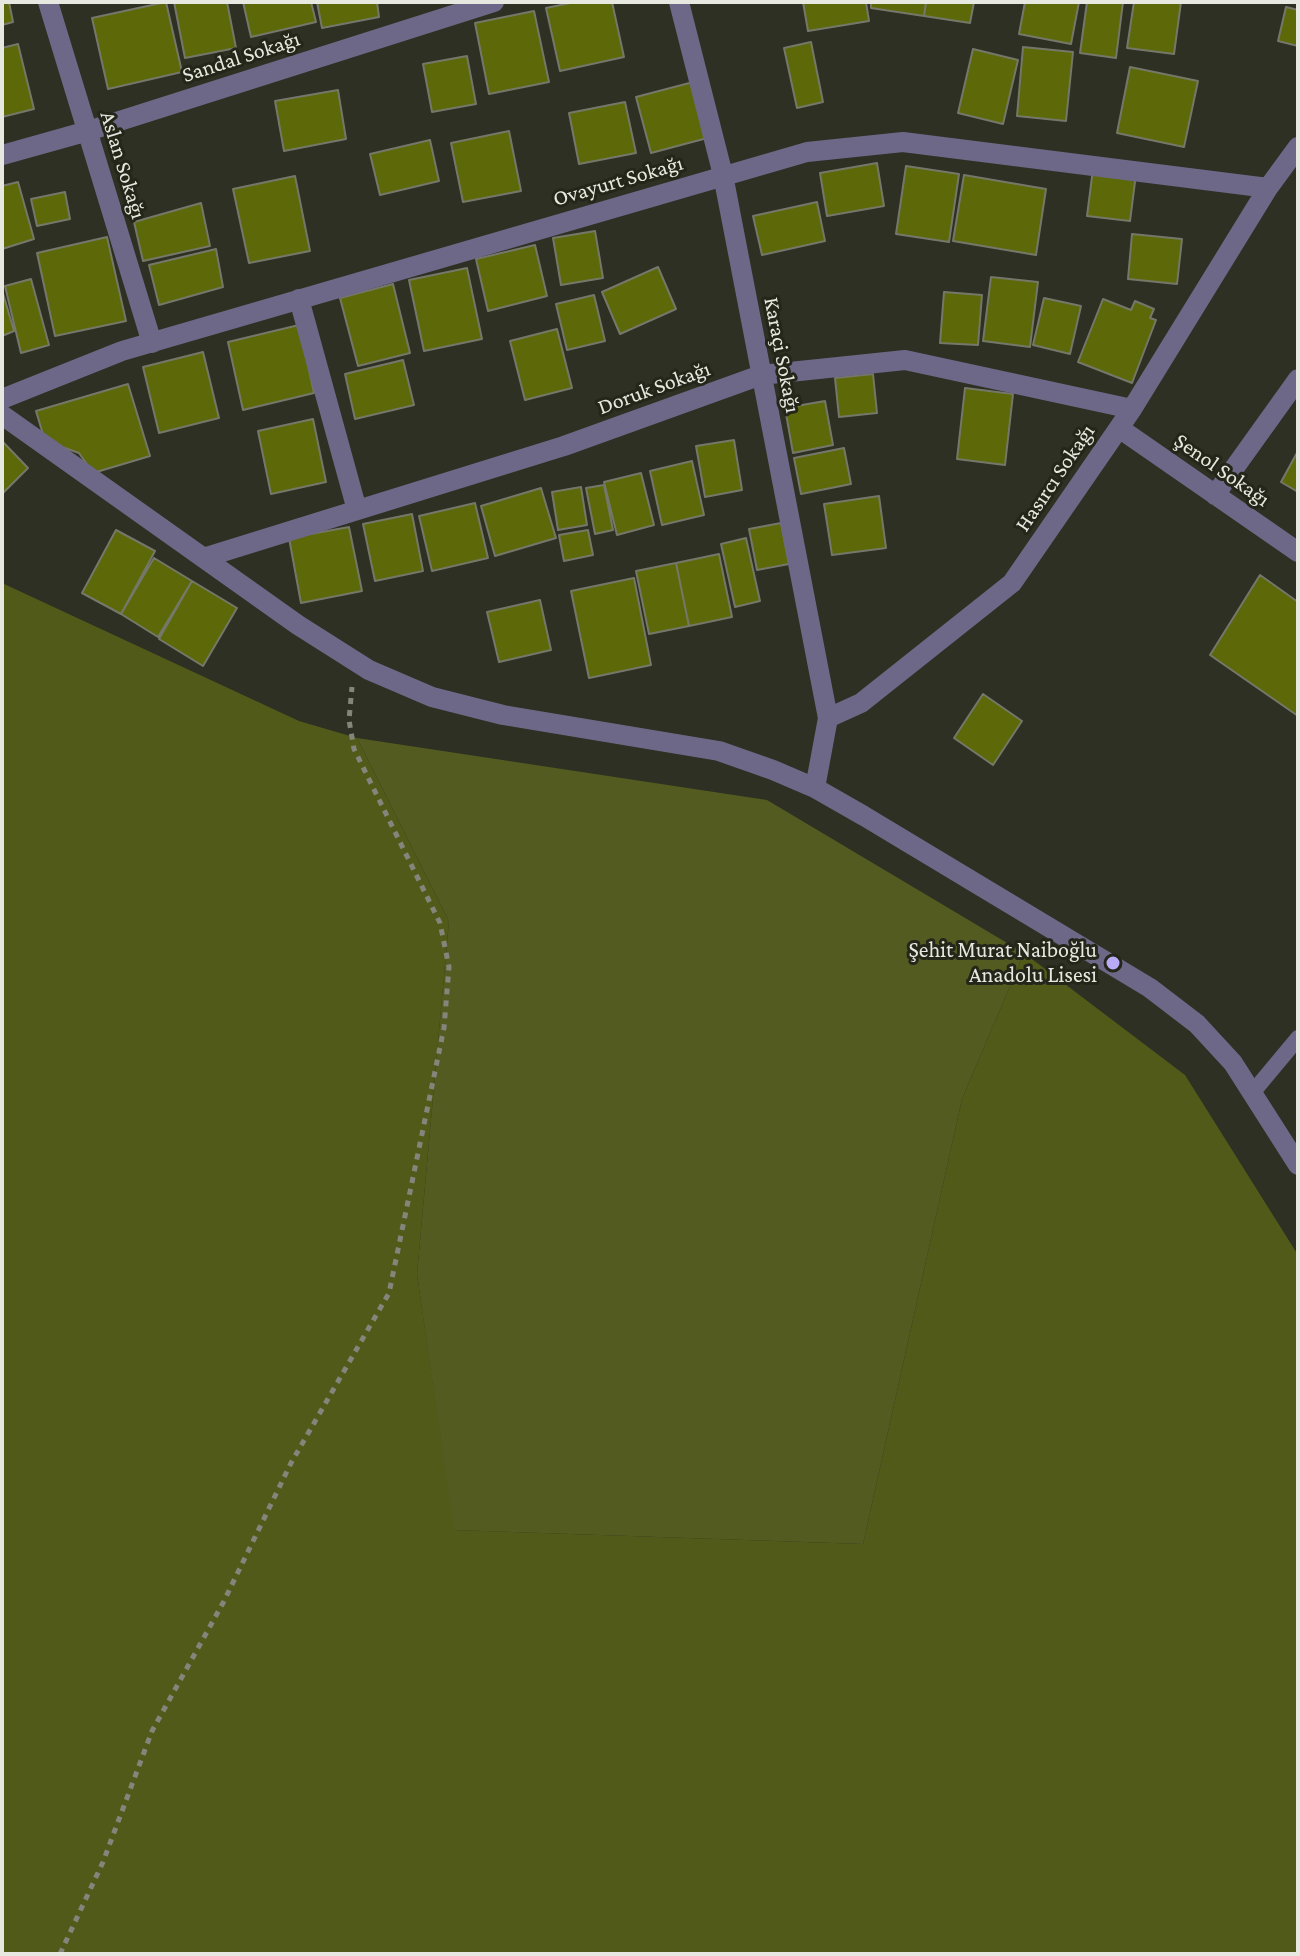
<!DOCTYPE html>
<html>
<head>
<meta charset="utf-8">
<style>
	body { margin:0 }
	#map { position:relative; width:1300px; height:1956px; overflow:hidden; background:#2d3023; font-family:"Crimson Pro",serif }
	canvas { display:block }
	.frame { position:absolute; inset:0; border:4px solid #e7e8e0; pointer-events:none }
</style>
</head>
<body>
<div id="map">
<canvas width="1300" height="1956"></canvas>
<div class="frame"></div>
</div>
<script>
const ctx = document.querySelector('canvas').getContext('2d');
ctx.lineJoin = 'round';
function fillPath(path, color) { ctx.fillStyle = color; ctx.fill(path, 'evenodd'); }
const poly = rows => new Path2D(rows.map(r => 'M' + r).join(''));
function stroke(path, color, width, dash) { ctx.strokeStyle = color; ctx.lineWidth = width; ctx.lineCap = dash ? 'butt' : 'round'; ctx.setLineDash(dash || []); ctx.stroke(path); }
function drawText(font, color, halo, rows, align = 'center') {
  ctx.font = font + ' "Crimson Pro",serif'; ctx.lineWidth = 6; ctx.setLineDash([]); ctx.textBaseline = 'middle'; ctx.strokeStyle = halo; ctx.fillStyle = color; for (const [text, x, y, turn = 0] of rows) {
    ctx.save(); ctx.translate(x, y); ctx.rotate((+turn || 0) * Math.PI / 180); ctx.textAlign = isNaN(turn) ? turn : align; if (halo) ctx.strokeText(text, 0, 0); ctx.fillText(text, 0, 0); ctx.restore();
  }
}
const green = poly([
	[357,738,767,800,1024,953,962,1099,863,1544,453,1530,417,1274,449,921]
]);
const forest = poly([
	[2,583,299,721,357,738,449,921,417,1274,454,1530,863,1544,962,1099,1024,953,1185,1075,1298,1255,1298,1954,2,1954]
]);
const building = poly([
	[2,2,9,2,13,22,2,25,2,2],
	[166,2,182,72,108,89,92,18,166,2],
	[174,2,227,2,236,48,185,58,174,2],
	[243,2,311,2,316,22,251,37,243,2],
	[317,2,377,2,379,17,322,28,317,2],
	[575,2,612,2,624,57,560,71,546,8,575,2],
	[803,2,866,2,869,21,808,31,803,2],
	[871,2,926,2,924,16,871,8,871,2],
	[926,2,974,2,970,23,924,16,926,2],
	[1025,2,1079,2,1071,44,1019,34,1025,2],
	[1087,2,1123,2,1116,58,1080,53,1087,2],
	[1134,2,1181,2,1174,54,1127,48,1134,2],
	[1286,7,1298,10,1298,46,1278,41,1286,7],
	[534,11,549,82,489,94,475,23,534,11],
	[811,42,823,102,797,108,784,48,811,42],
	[18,44,34,109,2,117,2,48,18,44],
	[1023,47,1073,52,1066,121,1017,116,1023,47],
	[973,49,1018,60,1003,124,958,113,973,49],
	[467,56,476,104,432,112,423,64,467,56],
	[1130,67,1198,81,1184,147,1117,133,1130,67],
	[697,81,711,137,651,153,636,97,697,81],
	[338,90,346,139,284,151,275,101,338,90],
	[625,102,636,153,579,164,569,113,625,102],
	[509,131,521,191,463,202,451,143,509,131],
	[430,140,439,181,380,195,370,154,430,140],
	[877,163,884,206,827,216,820,173,877,163],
	[906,166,959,174,949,242,896,234,906,166],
	[1093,169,1136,174,1130,221,1087,216,1093,169],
	[964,175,1046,189,1036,255,953,241,964,175],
	[295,176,310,251,249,263,233,189,295,176],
	[18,182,34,239,2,249,2,186,18,182],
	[65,192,70,219,37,226,31,199,65,192],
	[817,202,825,241,762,255,753,216,817,202],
	[201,203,210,246,143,261,134,222,201,203],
	[595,231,603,278,561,285,553,238,595,231],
	[1132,234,1182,239,1177,284,1128,279,1132,234],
	[107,237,126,321,55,336,37,253,107,237],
	[535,245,547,296,488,311,476,259,535,245],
	[216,249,223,287,159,305,149,265,216,249],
	[658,267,676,309,620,334,602,292,658,267],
	[467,268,482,339,424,351,409,280,467,268],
	[991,277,1038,282,1030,347,983,341,991,277],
	[31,279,49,345,21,353,5,286,31,279],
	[393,284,410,353,358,366,340,298,393,284],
	[2,290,14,331,2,336,2,290],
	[944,292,982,295,978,345,940,343,944,292],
	[594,295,605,341,567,350,556,304,594,295],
	[1044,298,1081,306,1070,354,1033,345,1044,298],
	[1103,299,1131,310,1135,301,1154,309,1150,318,1156,320,1132,383,1078,362,1103,299],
	[299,325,314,393,243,410,228,342,299,325],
	[557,329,572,388,525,400,510,341,557,329],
	[203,352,219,418,159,433,143,367,203,352],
	[403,360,414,405,355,419,345,374,403,360],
	[873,374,877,413,839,417,835,378,873,374],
	[128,384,150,456,93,473,79,453,45,441,36,411,128,384],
	[965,388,1013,394,1005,465,957,459,965,388],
	[825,401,833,445,793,453,785,408,825,401],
	[313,419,326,482,271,494,258,431,313,419],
	[734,440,742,490,705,497,696,446,734,440],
	[2,441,28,468,2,494,2,441],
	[844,448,851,484,801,494,794,458,844,448],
	[1298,451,1298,492,1281,482,1298,451],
	[692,461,704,515,662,525,650,471,692,461],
	[641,473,654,525,617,535,604,482,641,473],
	[604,485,613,530,595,534,586,488,604,485],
	[581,487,587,525,558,530,552,492,581,487],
	[541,488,556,538,495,556,481,506,541,488],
	[879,496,886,548,832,555,824,504,879,496],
	[475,503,488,558,432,571,419,516,475,503],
	[412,514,423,571,375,581,363,524,412,514],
	[781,523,789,564,757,570,749,529,781,523],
	[349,527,362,591,301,603,289,538,349,527],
	[116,530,155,551,121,614,82,593,116,530],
	[588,530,593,555,564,561,559,535,588,530],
	[746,538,760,601,735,607,721,544,746,538],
	[719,554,732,617,689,626,676,563,719,554],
	[154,558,192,581,158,637,121,614,154,558],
	[676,563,689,626,649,634,636,571,676,563],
	[1260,575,1298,602,1298,716,1210,655,1260,575],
	[634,578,651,665,589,678,571,591,634,578],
	[192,581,237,608,203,666,159,639,192,581],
	[540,600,551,650,499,662,487,612,540,600],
	[983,694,1022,721,993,765,954,738,983,694]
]);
const path = poly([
	[60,1954,103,1862,152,1731,223,1603,291,1463,389,1293,444,1028,449,967,440,923,354,749,349,720,352,687]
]);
const lane = poly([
	[1253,1092,1298,1038]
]);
const street = poly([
	[48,2,152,343],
	[679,2,723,175,828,718],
	[2,155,88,131,494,2],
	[299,299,357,510],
	[2,399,122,351,807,152,903,142,1268,188],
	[2,415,298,625,369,670,432,697,503,715,719,751,773,770,815,788,864,816,1150,988,1197,1024,1233,1063,1298,1165],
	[1119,428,1298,552],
	[1215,495,1298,379],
	[203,558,564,446,761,375,905,360,1132,409],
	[815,788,828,718,861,703,1012,583,1132,409,1268,188,1298,147]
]);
const markers = [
	[1113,963,8,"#b9abf7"]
];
const streetNames = [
	["Sandal Sokağı",241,57,-18],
	["Aslan Sokağı",123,165,73],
	["Ovayurt Sokağı",618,181,-16],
	["Karaçi Sokağı",782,355,79],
	["Doruk Sokağı",654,388,-20],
	["Şenol Sokağı",1222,470,35],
	["Hasırcı Sokağı",1055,478,-56]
];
const poiNames = [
	["Şehit Murat Naiboğlu",1097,950],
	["Anadolu Lisesi",1097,975]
];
fillPath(green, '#535b21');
fillPath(forest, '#515a19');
fillPath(building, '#5d6808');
stroke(building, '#757869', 2);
stroke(path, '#84867c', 5, [6, 6]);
stroke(lane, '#6d6887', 16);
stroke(street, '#6d6887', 20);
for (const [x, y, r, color] of markers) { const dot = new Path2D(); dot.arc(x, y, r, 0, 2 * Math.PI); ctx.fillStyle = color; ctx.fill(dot); stroke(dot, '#242619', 3); }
drawText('22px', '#e7e8e0', '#242619', streetNames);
drawText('22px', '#e7e8e0', '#242619', poiNames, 'right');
</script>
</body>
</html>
